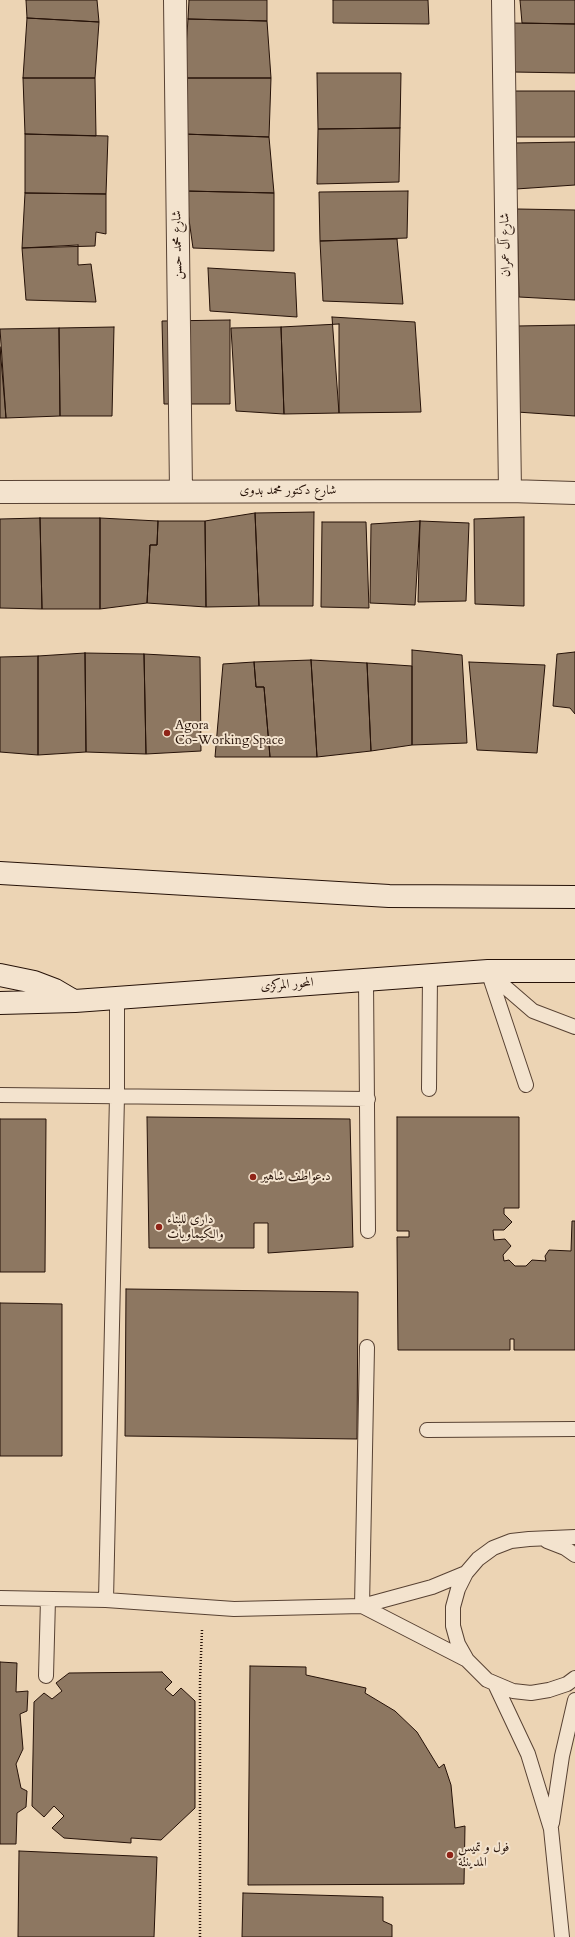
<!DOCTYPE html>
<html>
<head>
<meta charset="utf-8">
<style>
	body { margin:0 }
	canvas { display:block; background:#ecd4b4 }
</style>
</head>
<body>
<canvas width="575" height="1937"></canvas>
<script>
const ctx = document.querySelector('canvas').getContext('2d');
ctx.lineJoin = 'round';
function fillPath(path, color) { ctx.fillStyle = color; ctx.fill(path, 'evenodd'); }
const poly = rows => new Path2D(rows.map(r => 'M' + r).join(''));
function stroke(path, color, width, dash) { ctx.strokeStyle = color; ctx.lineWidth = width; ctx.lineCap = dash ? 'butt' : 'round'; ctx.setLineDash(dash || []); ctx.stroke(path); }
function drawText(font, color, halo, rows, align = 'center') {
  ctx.font = font + ' Cardo,Amiri,serif'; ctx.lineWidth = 4; ctx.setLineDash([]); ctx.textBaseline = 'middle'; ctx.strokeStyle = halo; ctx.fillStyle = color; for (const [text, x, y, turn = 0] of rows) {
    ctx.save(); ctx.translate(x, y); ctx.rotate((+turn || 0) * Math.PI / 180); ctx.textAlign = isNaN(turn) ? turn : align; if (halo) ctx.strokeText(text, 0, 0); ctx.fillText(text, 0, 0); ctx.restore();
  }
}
const building = poly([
	[26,0,97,0,99,22,27,18,26,0],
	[189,0,267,0,267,21,188,19,189,0],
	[333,0,428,0,429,24,333,23,333,0],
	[520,0,575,0,575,24,522,23,520,0],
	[27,18,99,22,95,78,23,78,27,18],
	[188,19,267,21,271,78,184,78,188,19],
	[510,23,575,24,575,73,513,72,510,23],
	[317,73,401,73,400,128,318,129,317,73],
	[23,78,95,78,96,136,25,134,23,78],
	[184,78,271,78,269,137,183,134,184,78],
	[509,91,575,91,575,137,511,137,509,91],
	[400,128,399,182,317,184,318,129,400,128],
	[25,134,108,136,106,194,25,193,25,134],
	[183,134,269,137,274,193,185,191,183,134],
	[575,142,575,185,516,189,514,143,575,142],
	[185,191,274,193,274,251,193,248,185,191],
	[408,191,407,238,320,241,319,192,408,191],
	[25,193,106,194,106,234,96,232,95,246,22,248,25,193],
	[517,209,575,210,575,300,519,297,517,209],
	[397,239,403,304,323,301,320,241,397,239],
	[78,245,78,265,91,264,96,302,26,300,22,248,78,245],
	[208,268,295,273,297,317,210,311,208,268],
	[332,317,415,322,421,412,339,413,332,317],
	[230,320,230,404,164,404,162,321,230,320],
	[339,324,339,413,284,414,281,327,339,324],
	[575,325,575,416,517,412,517,326,575,325],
	[114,327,112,416,60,416,59,328,114,327],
	[281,327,284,414,236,411,231,328,281,327],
	[59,328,60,416,6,418,0,329,59,328],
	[0,347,6,418,0,418,0,347],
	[314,512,313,606,259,606,255,513,314,512],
	[255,513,259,606,206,607,205,521,255,513],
	[524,517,524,606,475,604,474,519,524,517],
	[40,518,100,518,100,609,42,609,40,518],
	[40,518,42,609,0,608,0,519,40,518],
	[100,518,158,521,157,545,150,545,147,603,100,609,100,518],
	[158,521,205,521,206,607,147,603,150,545,157,545,158,521],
	[420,521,469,523,466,601,418,602,420,521],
	[420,521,415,605,370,603,371,524,420,521],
	[322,522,366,522,369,608,321,607,322,522],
	[412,650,462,655,467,743,412,745,412,650],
	[575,652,575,714,570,708,553,706,557,654,575,652],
	[85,653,86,752,38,755,38,656,85,653],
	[85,653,144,654,146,754,86,752,85,653],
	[144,654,200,657,201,751,146,754,144,654],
	[38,656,38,755,0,752,0,657,38,656],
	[311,660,317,757,270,757,264,687,256,687,254,662,311,660],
	[311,660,367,663,371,751,317,757,311,660],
	[254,662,256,687,264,687,270,757,215,757,223,664,254,662],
	[469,662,545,665,537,753,477,750,469,662],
	[367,663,412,666,412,745,371,751,367,663],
	[147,1117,350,1119,353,1247,268,1253,268,1223,254,1223,254,1248,149,1248,147,1117],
	[397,1117,519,1117,519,1208,504,1208,504,1214,512,1222,504,1230,493,1230,494,1240,505,1239,511,1246,503,1255,504,1261,509,1260,515,1266,526,1266,532,1260,546,1261,545,1256,549,1250,571,1251,572,1221,575,1221,575,1350,514,1350,514,1339,510,1339,510,1350,398,1350,397,1237,409,1237,409,1231,397,1231,397,1117],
	[0,1119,46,1119,45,1272,0,1272,0,1119],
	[126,1289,358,1292,357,1439,125,1436,126,1289],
	[0,1303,62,1304,62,1456,0,1456,0,1303],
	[0,1662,17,1663,16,1692,28,1691,27,1711,20,1714,23,1749,16,1764,21,1788,27,1791,26,1807,17,1813,16,1844,0,1844,0,1662],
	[250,1666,306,1667,306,1675,366,1688,365,1693,395,1711,417,1732,439,1768,444,1764,451,1785,455,1828,465,1826,464,1884,248,1885,250,1666],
	[162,1672,172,1682,165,1689,173,1696,181,1688,195,1701,195,1808,161,1840,131,1838,131,1843,64,1838,52,1828,64,1816,54,1806,44,1817,32,1806,34,1702,44,1693,52,1699,62,1691,56,1683,69,1673,162,1672],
	[19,1851,157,1857,154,1937,18,1937,19,1851],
	[243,1893,383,1897,383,1921,392,1925,392,1937,242,1937,243,1893]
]);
const path = poly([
	[200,1937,200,1680,202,1630]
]);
const service = poly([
	[488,971,526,1085],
	[489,973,533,1011,575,1027],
	[366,980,368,1231],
	[429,1089,430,975],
	[0,1095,368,1099],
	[427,1430,575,1429],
	[575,1537,529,1539,511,1541,493,1548,478,1559,466,1573,458,1589,453,1607,453,1626,458,1644,467,1660,487,1680,513,1691,531,1693,549,1690,567,1684,575,1678],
	[547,1541,565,1548,575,1555],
	[0,1598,106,1600,234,1609,362,1606,432,1587,466,1573],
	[106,1600,117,1096,117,998],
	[362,1606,367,1347],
	[362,1606,467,1660],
	[46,1676,48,1599],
	[495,1684,528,1754,551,1829,562,1937],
	[552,1823,562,1756,575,1700]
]);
const minor = poly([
	[175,0,181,491],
	[503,0,510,491],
	[0,492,510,491,575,493]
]);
const secondary = poly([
	[0,873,389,896,575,897],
	[0,975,34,982,55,990,72,1000],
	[0,1003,75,1001,488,971,575,971]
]);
const markers = [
	[167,733,4,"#8f2418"],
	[253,1177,4,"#8f2418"],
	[159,1227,4,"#8f2418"],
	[450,1855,4,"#8f2418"]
];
const streetNames = [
	["شارع محمد حسن",178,245,-91],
	["شارع آل عمران",506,245,-91],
	["شارع دكتور محمد بدوى",288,491],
	["المحور المركزى",287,985,-4]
];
const poiNames = [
	["Agora",175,726],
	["Co-Working Space",175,741],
	["د.عواطف شاهير",261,1177],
	["دارى للبناء",167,1220],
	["والكيماويات",167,1235],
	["فول و تميس",458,1848],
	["المدينىة",458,1863]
];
fillPath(building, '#8d7761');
stroke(building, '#261208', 1);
stroke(service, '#584233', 16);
stroke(minor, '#584233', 24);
stroke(secondary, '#261208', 24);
stroke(path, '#261208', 2.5, [1, 2]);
stroke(service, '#f3e3ce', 14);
stroke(minor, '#f3e3ce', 22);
stroke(secondary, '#f3e3ce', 22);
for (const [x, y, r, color] of markers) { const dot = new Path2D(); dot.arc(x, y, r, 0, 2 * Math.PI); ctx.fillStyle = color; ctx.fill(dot); stroke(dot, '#f3e3ce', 1.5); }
drawText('13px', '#261208', '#f3e3ce', streetNames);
drawText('13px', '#261208', '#f3e3ce', poiNames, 'left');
</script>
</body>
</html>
